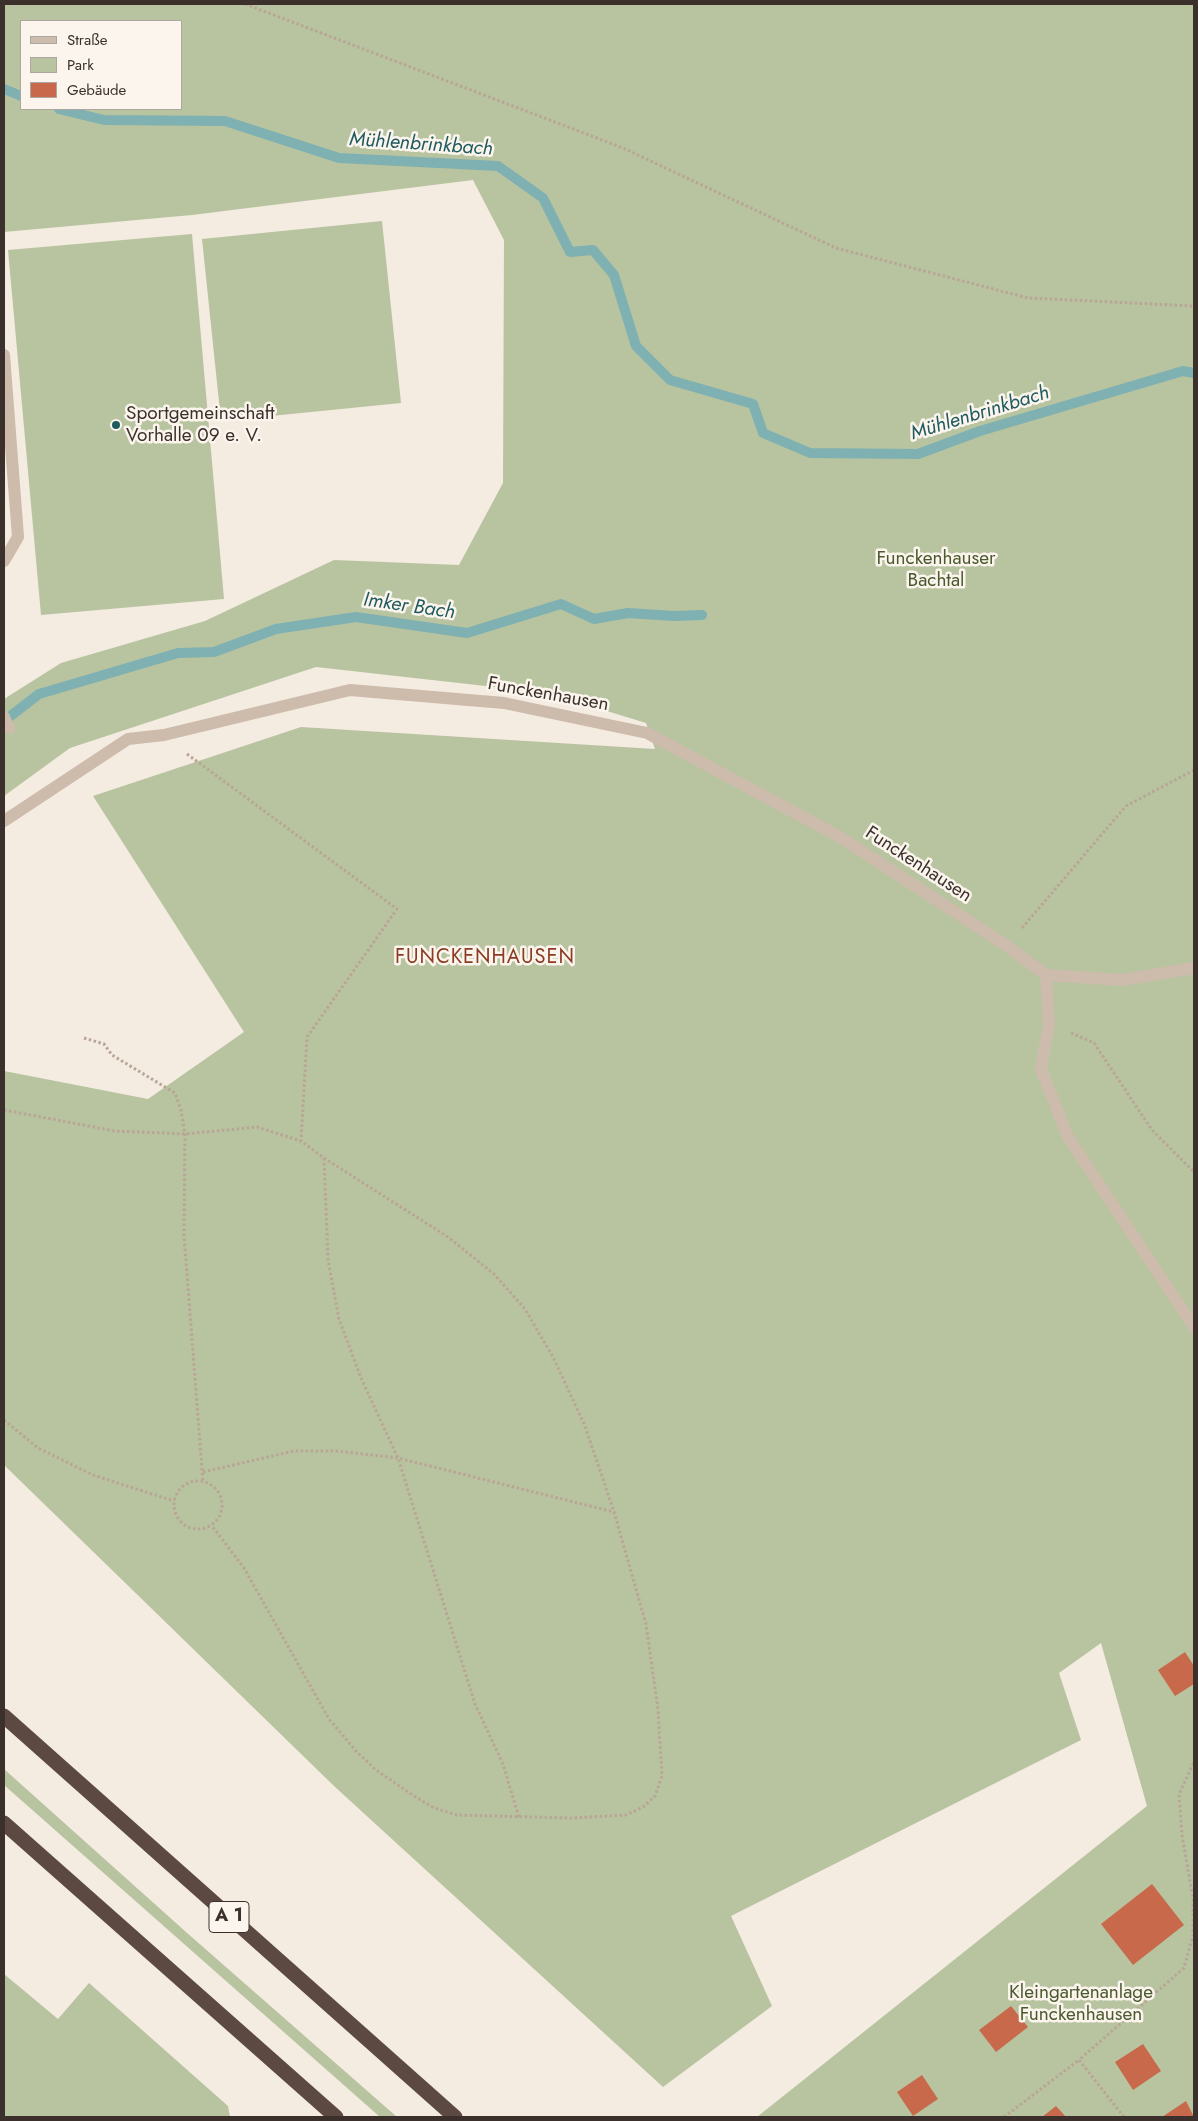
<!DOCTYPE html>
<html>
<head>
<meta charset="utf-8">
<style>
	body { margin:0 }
	#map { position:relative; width:1198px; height:2121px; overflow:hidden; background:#f4ebe1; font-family:Jost,sans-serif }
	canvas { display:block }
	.frame { position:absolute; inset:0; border:5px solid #3b302b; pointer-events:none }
	.legend { position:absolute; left:20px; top:20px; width:162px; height:90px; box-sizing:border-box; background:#fbf5ee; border:1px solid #aea6a0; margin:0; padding:6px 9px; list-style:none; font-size:15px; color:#3b302b }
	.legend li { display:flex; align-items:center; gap:10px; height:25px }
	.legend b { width:25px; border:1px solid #aea6a0 }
</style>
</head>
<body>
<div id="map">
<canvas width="1198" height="2121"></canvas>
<div class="frame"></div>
<ul class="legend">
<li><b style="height:6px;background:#cdbbac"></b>Straße</li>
<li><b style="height:14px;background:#b8c4a0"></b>Park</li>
<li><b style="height:14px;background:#c8694b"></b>Gebäude</li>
</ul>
</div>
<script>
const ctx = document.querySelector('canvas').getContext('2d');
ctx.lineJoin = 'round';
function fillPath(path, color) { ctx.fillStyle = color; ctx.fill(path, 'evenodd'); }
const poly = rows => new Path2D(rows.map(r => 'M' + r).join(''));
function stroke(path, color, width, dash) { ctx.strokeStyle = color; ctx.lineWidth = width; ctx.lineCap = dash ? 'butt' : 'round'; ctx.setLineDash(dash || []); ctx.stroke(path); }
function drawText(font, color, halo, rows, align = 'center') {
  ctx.font = font + ' Jost,sans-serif'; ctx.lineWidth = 5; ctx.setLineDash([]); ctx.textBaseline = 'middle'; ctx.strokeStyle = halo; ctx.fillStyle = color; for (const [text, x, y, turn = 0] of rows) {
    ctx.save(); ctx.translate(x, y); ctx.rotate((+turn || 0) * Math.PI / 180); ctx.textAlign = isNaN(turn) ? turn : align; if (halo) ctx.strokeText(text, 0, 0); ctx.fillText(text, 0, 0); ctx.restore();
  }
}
const green = poly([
	[4,4,1194,4,1194,2117,757,2117,1147,1806,1101,1643,1059,1673,1081,1740,731,1916,772,2006,663,2087,334,1786,4,1465,4,1071,148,1099,244,1032,93,796,301,727,655,749,646,723,548,693,316,667,70,748,4,796,4,699,61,663,205,621,334,560,459,565,503,483,504,240,473,180,192,215,4,232],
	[21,21,181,21,181,109,21,109],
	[382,221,401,403,221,421,202,239],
	[192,234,224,599,41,615,8,250],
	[4,1769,186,1932,397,2117,380,2117,4,1785],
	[4,1974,58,2019,89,1983,228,2106,230,2117,4,2117]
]);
const stream = poly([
	[4,89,21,96],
	[59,109,104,120,225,121,339,158,498,166,543,198,570,252,593,250,614,275,636,346,670,380,753,404,763,433,810,453,918,454,980,431,1183,371,1194,373],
	[4,721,39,694,178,653,214,652,276,629,356,617,467,633,561,604,594,619,628,613,674,616,702,615]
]);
const building = poly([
	[1185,1652,1194,1666,1194,1684,1175,1696,1158,1670],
	[1152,1884,1184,1925,1133,1965,1101,1924],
	[1011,2006,1028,2027,996,2052,979,2030],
	[1143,2044,1161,2071,1133,2090,1115,2062],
	[922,2075,938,2099,913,2116,897,2092],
	[1186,2101,1194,2117,1162,2117],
	[1056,2106,1066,2117,1042,2117]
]);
const path = poly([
	[245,4,623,148,836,248,1028,298,1194,306],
	[187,754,397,909,307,1037,301,1141],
	[1022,928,1126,806,1194,770],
	[1071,1033,1094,1043,1152,1130,1194,1172],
	[84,1038,104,1044,112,1055,175,1093,181,1110,185,1134,184,1235,203,1482],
	[4,1110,115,1131,185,1134,257,1127,301,1141,324,1158,448,1237,494,1274,525,1309,553,1357,585,1426,614,1512,646,1624,658,1709,662,1776,655,1796,643,1807,626,1815,571,1818,457,1815,434,1808,414,1796,376,1770,356,1751,329,1719,244,1568,212,1526],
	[324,1158,328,1260,339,1319,361,1378,398,1458,475,1704,503,1764,519,1818],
	[4,1420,38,1448,93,1475,174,1501],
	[203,1472,294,1451,337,1451,398,1458,614,1512],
	'174 1505a24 24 0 1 1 48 0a24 24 0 1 1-48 0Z',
	[1004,2117,1079,2060],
	[1124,2117,1079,2060,1184,1968,1193,1935,1193,1898,1182,1835,1179,1794,1194,1762]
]);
const minor = poly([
	[4,355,18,537,4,561],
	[4,717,9,728],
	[4,821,128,739,164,735,350,690,504,703,647,733,840,837,1007,946,1046,975],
	[1046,975,1049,1024,1041,1069,1068,1137,1194,1327],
	[1046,975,1123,980,1194,968]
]);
const highway = poly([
	[4,1716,455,2117],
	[4,1823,336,2117]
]);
const markers = [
	[116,425,5,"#1f5a5e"]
];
const shields = [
	[229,1917,40]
];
const shieldNames = [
	["A 1",229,1917]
];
const poiNames = [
	["Sportgemeinschaft",126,414],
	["Vorhalle 09 e. V.",126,436]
];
const parkNames = [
	["Funckenhauser",936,559],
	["Bachtal",936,581],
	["Kleingartenanlage",1081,1993],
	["Funckenhausen",1081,2015]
];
const streetNames = [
	["Funckenhausen",548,695,10],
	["Funckenhausen",918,865,33]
];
const waterNames = [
	["Mühlenbrinkbach",421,145,4],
	["Mühlenbrinkbach",980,414,-17],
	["Imker Bach",409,607,8]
];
const neighbourhoodNames = [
	["FUNCKENHAUSEN",485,958]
];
fillPath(green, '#b8c4a0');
stroke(stream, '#7fb0b2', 10);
fillPath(building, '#c8694b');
stroke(path, '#b9a596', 3, [2.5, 2.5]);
stroke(minor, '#cdbbac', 12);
stroke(highway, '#5c4a42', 15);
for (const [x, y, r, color] of markers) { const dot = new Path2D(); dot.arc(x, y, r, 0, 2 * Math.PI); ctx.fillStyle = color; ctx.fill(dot); stroke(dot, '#fbf5ee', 2); }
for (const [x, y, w] of shields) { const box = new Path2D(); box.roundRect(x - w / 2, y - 15.5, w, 31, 4); ctx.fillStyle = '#fbf5ee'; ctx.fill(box); stroke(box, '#3b302b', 1); }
drawText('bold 18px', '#3b302b', null, shieldNames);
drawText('19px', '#3b302b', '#fbf5ee', poiNames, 'left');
drawText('19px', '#4a5a2e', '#fbf5ee', parkNames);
drawText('19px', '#3b302b', '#fbf5ee', streetNames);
drawText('italic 20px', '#1f5a5e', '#fbf5ee', waterNames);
ctx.letterSpacing = '1px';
drawText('20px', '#8c3b22', '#fbf5ee', neighbourhoodNames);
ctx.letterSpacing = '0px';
</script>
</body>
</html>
